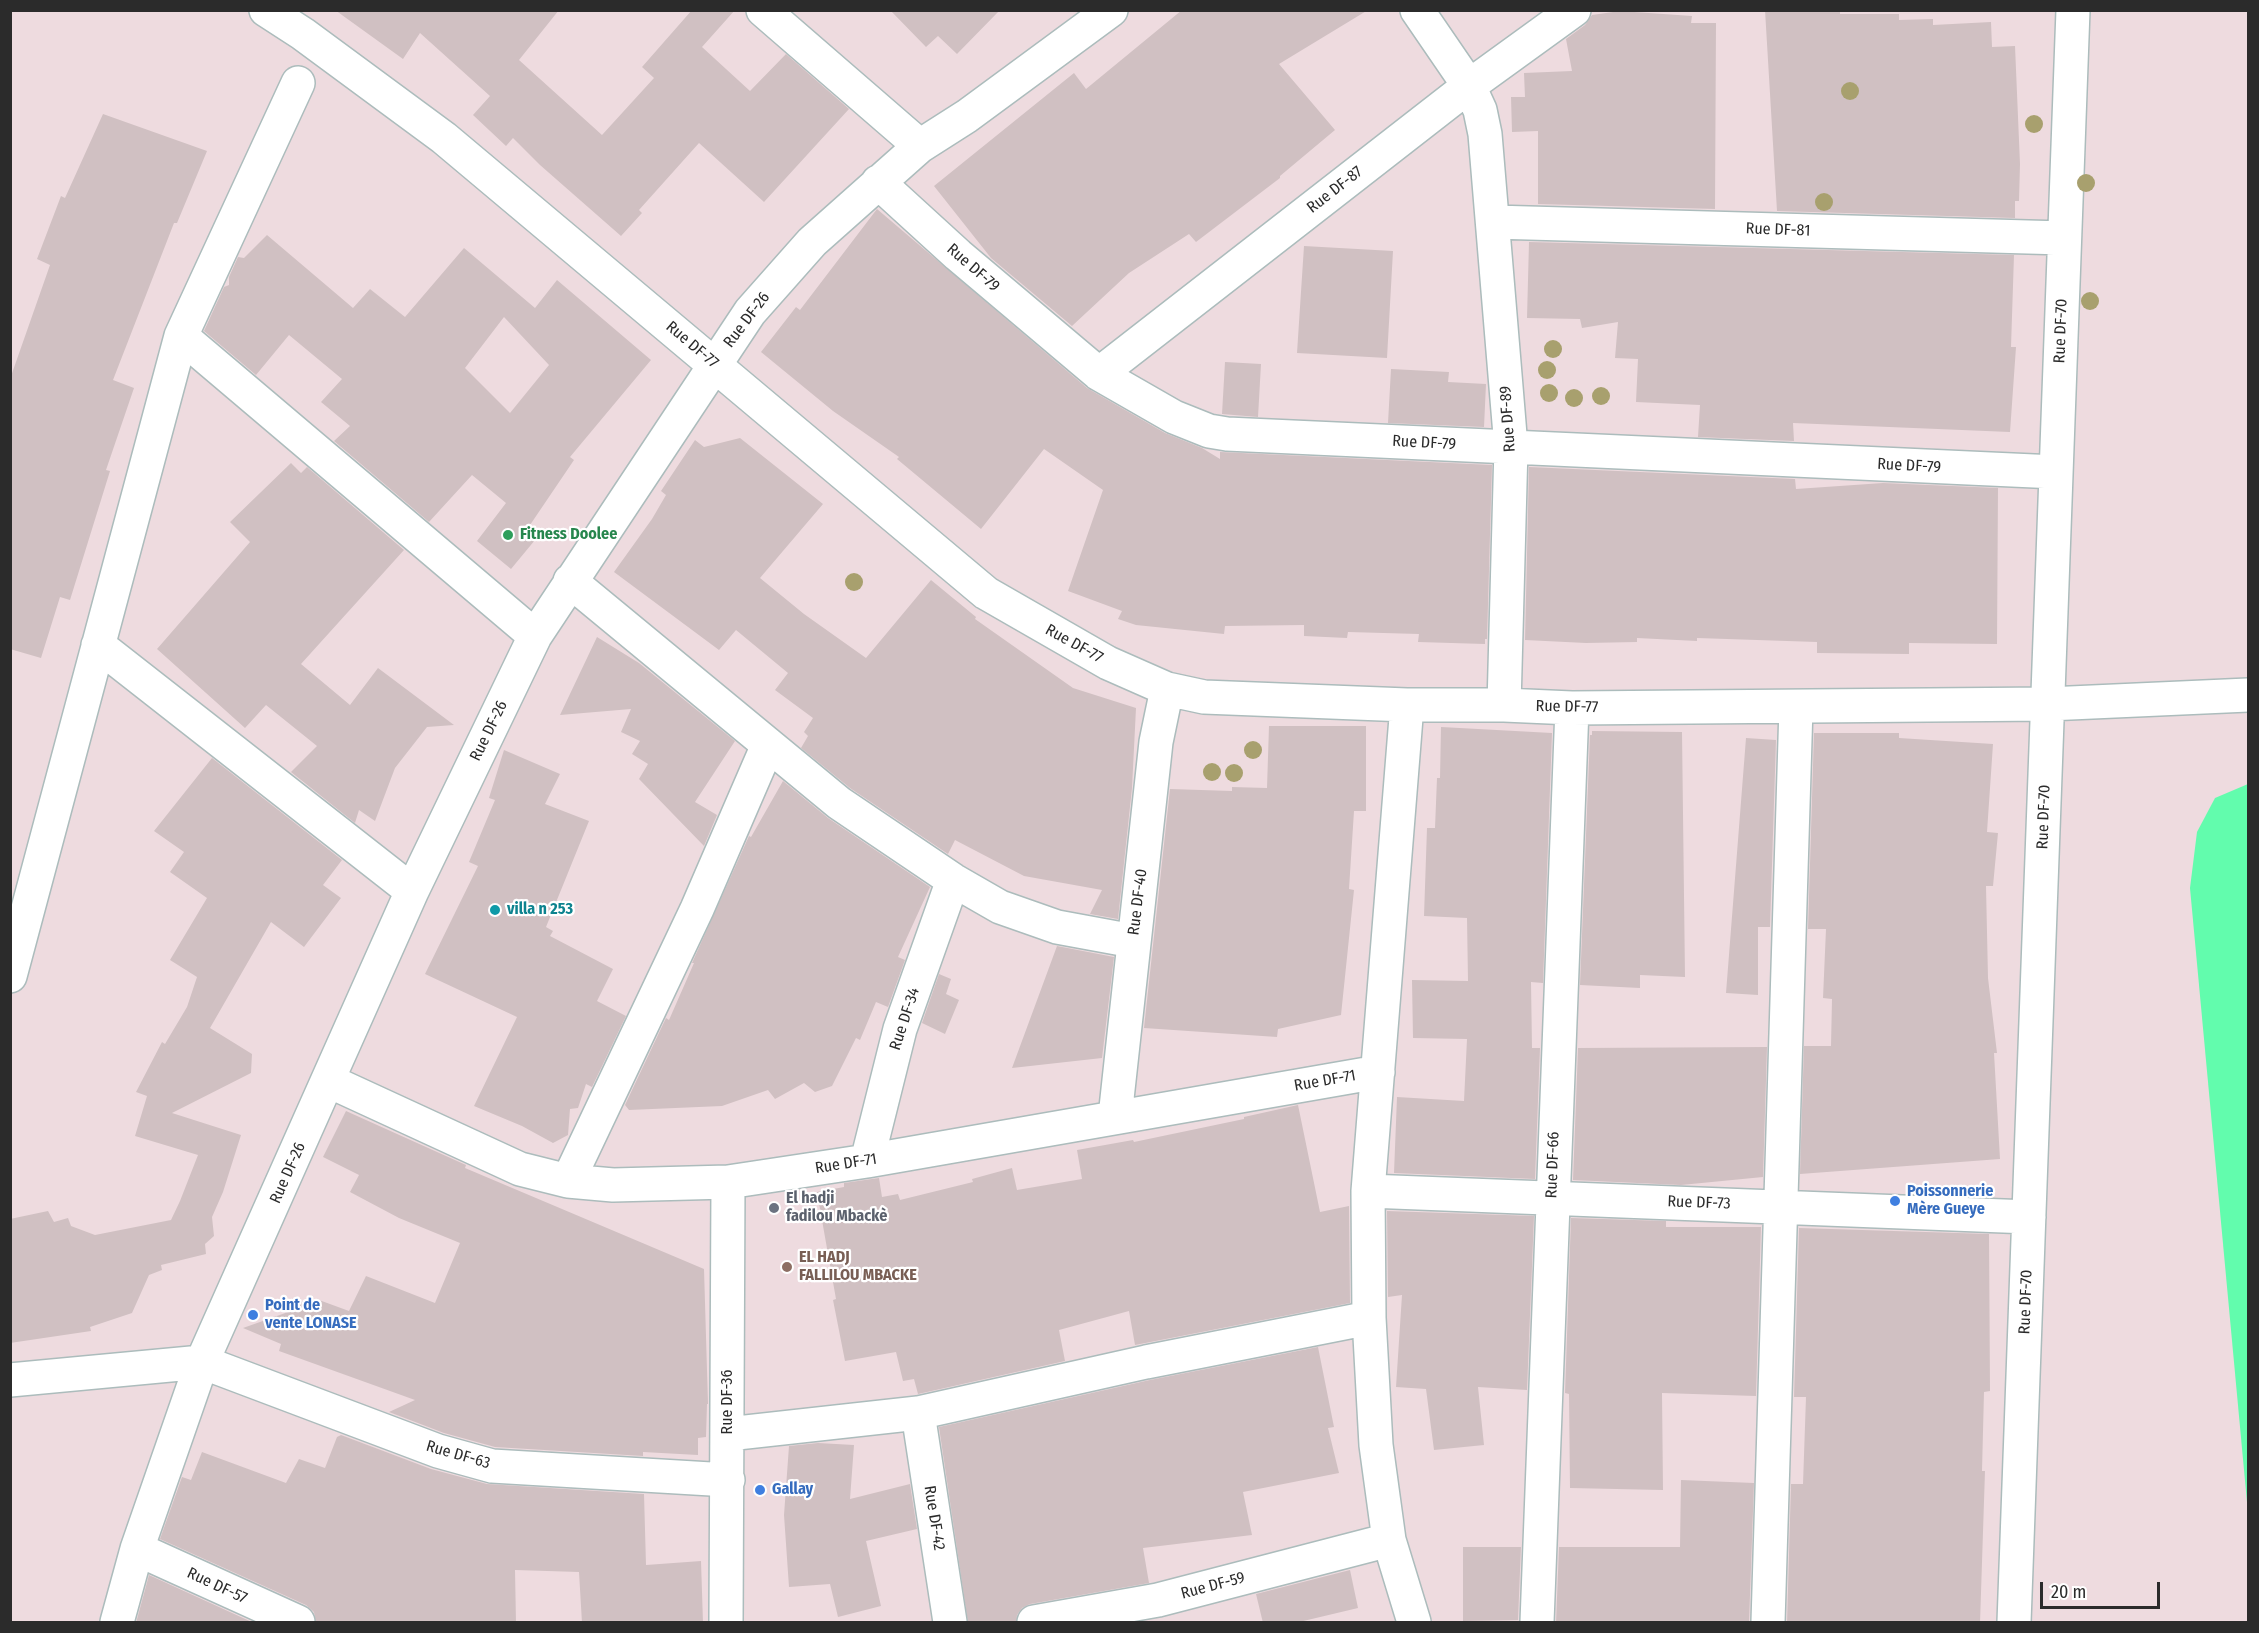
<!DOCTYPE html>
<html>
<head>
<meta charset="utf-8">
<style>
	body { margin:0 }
	#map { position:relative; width:2259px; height:1633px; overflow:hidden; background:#eedbdf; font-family:"Fira Sans Condensed",sans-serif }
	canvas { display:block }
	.frame { position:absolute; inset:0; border:12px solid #2b2b2b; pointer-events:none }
	.scale { position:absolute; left:2040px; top:1582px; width:120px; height:27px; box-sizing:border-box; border:3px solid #2b2b2b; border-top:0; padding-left:8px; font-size:18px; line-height:21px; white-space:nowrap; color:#2b2b2b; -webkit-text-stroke:4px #fff; paint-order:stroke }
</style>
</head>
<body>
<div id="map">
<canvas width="2259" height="1633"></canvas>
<div class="frame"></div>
<div class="scale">20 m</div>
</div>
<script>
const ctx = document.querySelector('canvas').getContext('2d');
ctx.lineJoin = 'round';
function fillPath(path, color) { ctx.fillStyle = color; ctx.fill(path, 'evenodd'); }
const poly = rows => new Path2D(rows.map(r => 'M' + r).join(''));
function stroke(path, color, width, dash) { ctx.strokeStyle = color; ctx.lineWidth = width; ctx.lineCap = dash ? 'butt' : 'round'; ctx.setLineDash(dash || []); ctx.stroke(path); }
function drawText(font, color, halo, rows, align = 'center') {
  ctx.font = font + ' "Fira Sans Condensed",sans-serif'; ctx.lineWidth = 4.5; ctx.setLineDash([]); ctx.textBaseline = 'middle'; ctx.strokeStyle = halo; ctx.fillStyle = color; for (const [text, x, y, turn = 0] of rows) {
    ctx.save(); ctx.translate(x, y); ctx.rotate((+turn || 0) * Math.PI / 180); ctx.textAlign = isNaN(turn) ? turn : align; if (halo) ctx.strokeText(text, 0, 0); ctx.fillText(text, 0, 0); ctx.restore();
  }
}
const water = poly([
	[2248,784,2248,1513,2190,888,2197,832,2215,798]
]);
const building = poly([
	[335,10,559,10,519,60,602,135,654,78,642,67,692,10,735,10,702,47,750,91,786,54,849,109,764,202,699,143,639,210,642,213,621,236,540,165,513,138,506,146,473,115,490,96,420,33,403,59],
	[890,10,1000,10,957,54,938,36,926,47],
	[1182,10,1368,10,1279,64,1335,130,1280,176,1280,178,1196,242,1189,234,1129,273,1072,326,991,258,934,186,1074,73,1086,89],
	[1765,10,1840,10,1840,14,1899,14,1899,20,1933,19,1933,25,1991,22,1992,47,2015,46,2020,164,2019,201,2015,201,2015,218,1777,211],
	[1620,11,1692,16,1691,23,1716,23,1715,209,1538,204,1538,131,1512,132,1511,97,1525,97,1524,73,1572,71,1566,39,1585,25,1592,15],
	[103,114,207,151,177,223,174,223,113,380,134,388,106,470,110,471,70,600,60,597,41,658,10,649,10,379,50,265,37,259,61,196,65,198],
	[877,209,1087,388,1165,433,1202,448,1220,459,1220,452,1492,465,1487,639,1485,639,1485,644,1418,642,1419,634,1348,632,1347,638,1304,636,1304,625,1225,626,1224,634,1136,625,1118,619,1122,611,1068,591,1103,490,1044,449,981,529,897,459,899,457,833,411,761,352,796,307,800,310],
	[267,235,353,308,370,289,405,317,464,248,535,308,557,280,651,360,570,457,574,460,530,525,540,534,511,569,477,541,506,503,472,475,429,522,334,441,350,426,321,402,342,379,289,335,256,375,204,331,224,287,229,285,229,277,238,257,244,258],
	[504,317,549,365,510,413,465,368],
	[1529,242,2014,255,2011,347,2016,347,2010,432,1793,423,1794,441,1698,437,1700,405,1636,402,1638,359,1615,358,1618,322,1582,328,1580,319,1527,318],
	[1304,246,1393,251,1387,358,1297,353],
	[1225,362,1261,364,1258,417,1222,414],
	[1391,369,1449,372,1448,382,1486,384,1484,427,1388,423],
	[740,438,823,504,760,578,804,614,866,658,931,580,976,617,975,619,1073,688,1136,708,1132,788,1118,919,1090,914,1102,890,1024,876,955,840,948,854,850,788,801,748,808,736,804,732,813,718,775,690,788,673,736,630,719,650,614,572,652,519,666,495,661,491,695,440,704,447],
	[291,463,301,473,307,467,404,550,301,664,350,705,378,668,454,725,427,727,395,768,375,821,359,810,355,823,291,772,317,746,266,705,245,728,157,649,250,542,230,522],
	[1529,467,1795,479,1796,489,1883,483,1998,488,1997,644,1909,643,1909,654,1817,653,1817,642,1697,638,1697,641,1637,638,1637,642,1586,643,1525,640],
	[597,637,639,663,735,741,695,802,717,815,704,846,639,779,648,764,632,754,640,741,621,732,631,709,560,715],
	[1269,726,1366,726,1366,811,1354,811,1349,889,1354,890,1341,1015,1278,1029,1277,1037,1144,1028,1170,789,1232,791,1232,787,1267,788],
	[1441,727,1552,733,1543,983,1531,982,1532,1048,1540,1048,1535,1179,1394,1173,1397,1097,1464,1101,1467,1039,1413,1038,1412,980,1468,981,1467,918,1424,916,1427,828,1435,828,1437,778,1440,778],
	[1592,731,1682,732,1685,977,1640,975,1640,988,1580,985,1590,735,1592,735],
	[1814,733,1899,733,1899,738,1993,744,1987,832,1998,833,1993,886,1986,886,1988,978,1997,1053,1994,1053,2000,1159,1800,1174,1804,1046,1831,1046,1832,999,1823,998,1826,929,1808,929],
	[1746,738,1776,740,1770,927,1758,927,1758,995,1726,993],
	[504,750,560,774,545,804,589,821,546,927,553,931,550,936,613,969,597,1001,626,1016,592,1087,586,1084,578,1108,570,1109,568,1135,553,1143,522,1126,474,1106,517,1017,425,974,478,866,469,862,495,800,489,798],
	[212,758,342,860,323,885,341,898,304,947,271,922,210,1028,252,1054,251,1073,172,1113,241,1135,223,1192,212,1217,214,1236,205,1244,206,1254,161,1265,162,1270,149,1275,132,1313,90,1327,91,1331,10,1343,10,1219,48,1211,54,1222,68,1218,71,1226,95,1235,171,1220,180,1201,198,1155,135,1136,147,1096,136,1092,162,1042,165,1044,187,1007,197,977,170,960,207,898,170,872,184,852,154,831],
	[783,781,828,818,930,887,898,957,905,960,888,1007,876,1002,860,1040,856,1038,832,1086,815,1092,804,1083,775,1099,768,1090,722,1106,629,1110,625,1105,666,1018,669,1020,694,963,692,963,749,836,751,837],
	[1057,946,1114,957,1102,1058,1012,1068],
	[939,974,951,979,946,994,959,1000,945,1034,922,1023],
	[1767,1047,1763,1177,1681,1185,1573,1180,1578,1048],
	[1298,1105,1320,1212,1349,1206,1350,1303,1135,1345,1129,1311,1059,1330,1065,1361,918,1394,914,1379,903,1381,896,1352,845,1361,833,1300,836,1299,817,1192,844,1187,844,1183,879,1178,882,1197,898,1194,900,1200,973,1182,972,1179,1012,1168,1017,1190,1082,1179,1077,1150,1133,1140,1134,1142,1244,1119,1244,1117],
	[346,1111,466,1165,465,1168,704,1269,708,1404,707,1404,706,1437,698,1438,698,1455,643,1452,643,1456,495,1447,444,1433,389,1412,415,1400,279,1351,281,1344,243,1328,291,1311,294,1302,319,1300,349,1311,366,1276,435,1303,460,1243,399,1218,350,1192,359,1175,323,1157],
	[1387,1211,1534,1216,1527,1390,1478,1387,1484,1445,1434,1450,1426,1389,1396,1387,1402,1295,1388,1297],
	[1571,1218,1666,1221,1666,1227,1761,1227,1756,1396,1662,1393,1663,1490,1570,1488,1569,1394,1565,1393],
	[1799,1228,1989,1234,1990,1391,1984,1392,1982,1471,1985,1471,1980,1623,1787,1623,1791,1484,1803,1484,1806,1397,1794,1397],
	[1318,1347,1334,1427,1328,1428,1339,1473,1243,1492,1252,1535,1143,1548,1149,1583,1030,1604,1022,1608,1017,1615,1016,1623,968,1623,939,1427,1150,1380],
	[341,1435,431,1469,487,1484,644,1494,646,1565,701,1561,703,1623,582,1623,579,1572,515,1570,516,1623,316,1623,314,1612,306,1605,160,1539,182,1477,191,1480,202,1452,286,1483,299,1459,325,1468,337,1437],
	[818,1443,854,1445,850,1499,910,1484,917,1529,866,1541,881,1606,838,1617,830,1584,789,1587,784,1515,789,1446],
	[1681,1480,1754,1483,1749,1623,1556,1623,1559,1547,1680,1547],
	[1463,1547,1521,1547,1518,1620,1463,1621],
	[1350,1570,1358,1608,1295,1623,1263,1623,1256,1594],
	[149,1575,254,1623,136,1623]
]);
const street = poly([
	[266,10,303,34,444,138,986,593,1108,663,1167,689,1204,697,1407,705,1504,705,1572,708,2048,704,2248,695],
	[763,10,920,146],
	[1417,10,1469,86,1480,110,1485,134,1511,447,1504,705],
	[878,182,958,255,1099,374,1174,417,1209,431,1227,434,2056,472],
	[1493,222,2064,238],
	[181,336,535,636],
	[1099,374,1469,86,1574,10],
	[570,581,839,803,953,880,1000,907,1057,927,1133,941],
	[98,645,412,891],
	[1407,705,1368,1191,1369,1318,1376,1445,1389,1540,1414,1622],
	[10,976,181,336,298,83],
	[329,1081,520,1169,568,1181,613,1185,728,1182,867,1161,1378,1072],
	[1115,1117,1156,742,1167,689],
	[867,1161,900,1029,953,880],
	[568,1181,697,909,768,745],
	[1368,1191,2029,1217],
	[10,1380,202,1362,438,1451,492,1466,728,1480],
	[918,1413,950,1622],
	[728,1434,918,1413,1146,1362,1369,1318],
	[137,1549,298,1622],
	[117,1622,137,1549,202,1362,412,891,535,636,750,312,812,242,920,146,967,116,1111,10],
	[726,1622,728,1182],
	[1034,1622,1158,1600,1389,1540],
	[1537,1622,1572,708],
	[1768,1622,1796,707],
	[2014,1622,2073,10]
]);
const trees = [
	[1850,91],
	[2034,124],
	[2086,183],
	[1824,202],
	[2090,301],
	[1553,349],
	[1547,370],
	[1549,393],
	[1601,396],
	[1574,398],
	[854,582],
	[1253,750],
	[1212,772],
	[1234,773]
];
const markers = [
	[508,535,6,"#2e9e5b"],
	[495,910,6,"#0f9aa8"],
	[1895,1201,6,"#3f7fe0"],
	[774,1208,6,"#6b7280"],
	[787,1267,6,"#8d6e63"],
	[253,1315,6,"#3f7fe0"],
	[760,1490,6,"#3f7fe0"]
];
const streetNames = [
	["Rue DF-87",1335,190,-38],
	["Rue DF-81",1778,230,2],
	["Rue DF-79",973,268,41],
	["Rue DF-26",747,320,-53],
	["Rue DF-70",2061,331,-88],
	["Rue DF-77",692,345,40],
	["Rue DF-89",1508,419,-94],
	["Rue DF-79",1424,443,3],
	["Rue DF-79",1909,466,3],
	["Rue DF-77",1074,644,29],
	["Rue DF-77",1567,707,1],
	["Rue DF-26",489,731,-64],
	["Rue DF-70",2044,817,-88],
	["Rue DF-40",1138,902,-83],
	["Rue DF-34",905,1019,-72],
	["Rue DF-71",1325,1081,-10],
	["Rue DF-71",846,1164,-9],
	["Rue DF-66",1553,1165,-88],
	["Rue DF-26",288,1173,-66],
	["Rue DF-73",1699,1203,2],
	["Rue DF-70",2026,1302,-88],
	["Rue DF-36",728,1402,-90],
	["Rue DF-63",458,1455,16],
	["Rue DF-42",934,1518,81],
	["Rue DF-57",217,1586,25],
	["Rue DF-59",1213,1586,-15]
];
const leisureNames = [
	["Fitness Doolee",520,535]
];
const cultureNames = [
	["villa n 253",507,910]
];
const shopNames = [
	["Poissonnerie",1907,1192],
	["Mère Gueye",1907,1210],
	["Point de",265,1306],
	["vente LONASE",265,1324],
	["Gallay",772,1490]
];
const worshipNames = [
	["El hadji",786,1199],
	["fadilou Mbackè",786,1217]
];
const educationNames = [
	["EL HADJ",799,1258],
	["FALLILOU MBACKE",799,1276]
];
fillPath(water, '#62fcad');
fillPath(building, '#d0c0c2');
stroke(street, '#acbcbc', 36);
stroke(street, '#fff', 33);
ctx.fillStyle = '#a8a06e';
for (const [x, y] of trees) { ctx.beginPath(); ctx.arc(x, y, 9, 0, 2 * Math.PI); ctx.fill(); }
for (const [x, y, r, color] of markers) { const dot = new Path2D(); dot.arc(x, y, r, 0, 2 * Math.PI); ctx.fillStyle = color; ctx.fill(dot); stroke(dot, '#fff', 2); }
drawText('16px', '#2b2b2b', '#fff', streetNames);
drawText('bold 16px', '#27864d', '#fff', leisureNames, 'left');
drawText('bold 16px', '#0d838f', '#fff', cultureNames, 'left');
drawText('bold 16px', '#366cbe', '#fff', shopNames, 'left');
drawText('bold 16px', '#5b616d', '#fff', worshipNames, 'left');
drawText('bold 16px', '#785e54', '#fff', educationNames, 'left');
</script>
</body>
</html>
